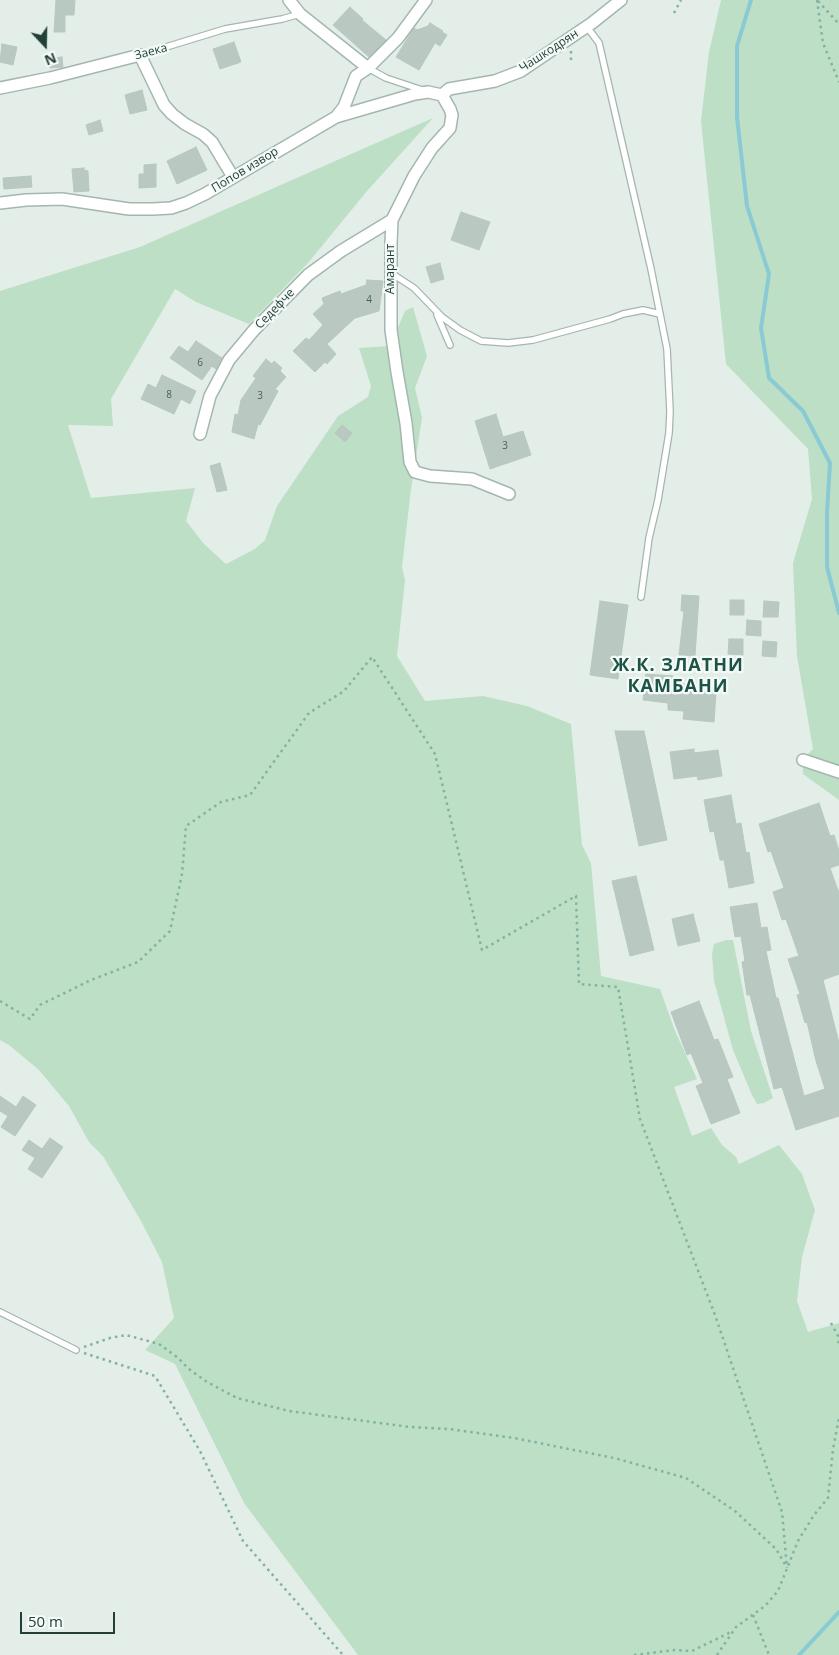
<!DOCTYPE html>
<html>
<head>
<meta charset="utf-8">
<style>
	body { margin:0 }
	#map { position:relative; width:839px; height:1655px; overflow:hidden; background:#e3eee9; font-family:"Open Sans",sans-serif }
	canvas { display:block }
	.north { position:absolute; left:20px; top:20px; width:50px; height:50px; -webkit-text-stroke:4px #f4faf7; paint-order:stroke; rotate:159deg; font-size:14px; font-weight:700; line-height:20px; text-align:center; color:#224037 }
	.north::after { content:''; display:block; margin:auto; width:18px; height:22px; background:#224037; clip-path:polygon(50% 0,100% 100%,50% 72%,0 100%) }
	.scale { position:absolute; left:20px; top:1612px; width:95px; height:22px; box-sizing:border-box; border:2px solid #224037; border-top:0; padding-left:6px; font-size:15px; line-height:18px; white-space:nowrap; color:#224037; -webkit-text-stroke:4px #f4faf7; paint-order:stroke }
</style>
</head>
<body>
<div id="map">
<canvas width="839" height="1655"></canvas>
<div class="north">N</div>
<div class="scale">50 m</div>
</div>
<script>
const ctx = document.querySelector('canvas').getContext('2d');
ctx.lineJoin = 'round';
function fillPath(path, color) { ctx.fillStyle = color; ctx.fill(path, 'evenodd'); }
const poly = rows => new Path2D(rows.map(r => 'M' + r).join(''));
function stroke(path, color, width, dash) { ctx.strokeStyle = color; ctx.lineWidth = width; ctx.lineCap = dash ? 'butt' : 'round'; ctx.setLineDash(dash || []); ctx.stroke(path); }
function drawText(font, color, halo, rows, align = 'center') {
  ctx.font = font + ' "Open Sans",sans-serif'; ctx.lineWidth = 4.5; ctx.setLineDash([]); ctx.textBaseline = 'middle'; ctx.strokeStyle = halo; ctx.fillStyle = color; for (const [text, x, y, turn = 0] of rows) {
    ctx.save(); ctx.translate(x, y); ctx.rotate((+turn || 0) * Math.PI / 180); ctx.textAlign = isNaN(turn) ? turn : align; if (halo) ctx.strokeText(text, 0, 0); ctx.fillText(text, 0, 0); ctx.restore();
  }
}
const green = poly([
	[721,0,839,0,839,800,803,774,803,759,813,749,797,656,793,563,812,499,808,449,726,364,701,121,709,52],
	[433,118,367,191,308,263,249,324,196,302,175,289,111,399,113,426,68,425,91,498,195,488,186,521,204,544,226,564,255,549,265,540,277,506,338,416,368,397,371,386,359,348,390,346,405,311,413,307,427,356,415,388,422,418,411,489,402,567,405,580,397,656,425,701,483,696,527,706,571,724,582,845,591,863,601,976,660,989,675,1031,697,1079,674,1087,692,1136,711,1128,722,1145,736,1157,739,1164,779,1145,802,1174,815,1210,802,1257,797,1301,808,1332,839,1323,839,1655,358,1655,244,1503,175,1364,145,1350,174,1318,162,1262,141,1221,103,1156,89,1142,69,1106,39,1070,9,1045,0,1040,0,291,140,247],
	[726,940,733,940,751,1031,773,1098,764,1103,757,1104,752,1095,733,1050,714,981,712,954,714,944]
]);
const stream = poly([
	[751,0,737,46,737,117,747,206,769,274,761,328,769,378,803,411,830,463,827,512,827,567,839,613],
	[799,1655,839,1612]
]);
const building = poly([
	[56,0,75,0,74,15,65,15,65,32,54,32,56,0],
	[350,7,363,19,362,20,386,40,369,57,333,25,350,7],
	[430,23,443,31,442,32,447,35,440,46,435,43,419,70,396,57,414,28,417,30,428,26,430,23],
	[234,42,241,62,220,69,213,49,234,42],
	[2,44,17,47,13,65,0,62,2,44],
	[62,57,63,67,50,68,49,58,62,57],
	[142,90,147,110,130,114,125,95,142,90],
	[100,120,103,131,89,135,86,125,100,120],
	[196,147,207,170,177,184,167,161,196,147],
	[156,164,156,187,139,188,139,174,144,174,144,165,156,164],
	[84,168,84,170,88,171,89,191,74,192,72,169,84,168],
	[31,176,32,187,4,189,3,178,31,176],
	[461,212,490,222,479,250,451,240,461,212],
	[440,263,444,279,431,283,426,267,440,263],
	[367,280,383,281,379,311,355,318,327,344,336,354,327,364,325,362,315,372,293,351,306,338,309,340,323,325,313,314,324,304,322,298,340,291,341,294,366,285,367,280],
	[196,341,222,358,216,369,212,366,202,380,170,358,179,346,188,352,196,341],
	[266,359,272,364,274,361,282,368,280,371,286,377,275,389,278,391,260,425,258,424,254,439,232,432,235,414,238,415,241,400,256,378,253,376,266,359],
	[162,375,196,391,190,404,181,399,174,414,141,399,148,384,156,388,162,375],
	[496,414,503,437,523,431,531,455,490,469,475,421,496,414],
	[342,425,352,433,345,442,335,433,342,425],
	[220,463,227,490,217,492,210,466,220,463],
	[682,595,699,596,695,656,679,655,684,611,681,611,682,595],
	[730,600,744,600,744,615,730,615,730,600],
	[600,601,628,605,618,679,590,675,600,601],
	[764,601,779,602,778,617,763,617,764,601],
	[747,620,761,621,761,636,746,635,747,620],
	[729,639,743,639,743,655,728,654,729,639],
	[763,641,777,642,776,657,762,656,763,641],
	[646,674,673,676,673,683,693,685,692,691,716,693,714,722,683,719,684,711,668,710,668,703,643,700,646,674],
	[615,731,644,731,667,840,639,846,615,731],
	[694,749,694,753,718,750,722,776,698,780,697,776,674,779,670,752,694,749],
	[731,795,736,824,741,823,746,853,749,852,754,883,729,888,724,860,720,860,714,831,710,832,704,800,731,795],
	[819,803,830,836,834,835,839,851,839,865,830,868,839,893,839,974,823,980,839,1043,839,1116,796,1130,782,1087,774,1089,750,995,747,995,742,962,745,961,741,936,735,937,730,907,757,903,761,928,767,927,771,950,766,951,776,998,778,998,804,1096,825,1089,816,1061,807,1022,805,1023,797,995,800,994,788,959,799,956,786,919,782,920,773,892,784,888,771,851,768,852,759,824,819,803],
	[636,876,654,950,630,956,612,881,636,876],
	[693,914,700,941,678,946,672,919,693,914],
	[699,1001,714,1040,718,1039,733,1077,727,1079,740,1113,711,1124,696,1086,703,1083,691,1053,687,1055,671,1012,699,1001],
	[0,1096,16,1107,23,1096,36,1105,15,1136,1,1127,8,1116,0,1111,0,1096],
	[50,1138,63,1147,42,1178,28,1169,35,1158,22,1150,29,1140,42,1149,50,1138]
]);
const path = poly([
	[817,0,823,43,839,82],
	[818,1,839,24],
	[674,13,681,0],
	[571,60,571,51],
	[0,1001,30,1019,40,1005,91,980,138,962,170,931,182,874,186,826,221,802,250,795,309,713,344,691,372,657,435,754,482,950,576,896,579,984,618,987,640,1119,715,1315,782,1512,787,1568],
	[831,1323,838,1336,839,1347],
	[84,1347,110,1338,126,1335,159,1344,177,1357,189,1369,207,1382,237,1398,289,1411,410,1427,449,1429,514,1438,614,1458,686,1478,735,1511,776,1549,786,1566],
	[84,1353,155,1376,200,1451,243,1541,343,1655],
	[753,1615,769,1655],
	[634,1655,675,1650,692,1651,733,1631],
	[717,1655,736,1627,765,1606,778,1591,798,1541,814,1515,828,1498,833,1449,839,1418]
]);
const lane = poly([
	[587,27,599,43,651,269,667,349,670,411,669,433,658,500,649,538,641,597],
	[140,55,225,29,282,19,300,14],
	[368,68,386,78,422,90],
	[391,273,414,288,442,317,460,330,481,341,508,343,533,340,610,319,623,314,643,310,660,314],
	[437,315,450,345],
	[0,1312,76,1350]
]);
const street = poly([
	[289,0,300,14,368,68],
	[0,88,50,78,140,55,164,105,172,114,185,124,203,134,212,142,233,177],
	[442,95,449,89,495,81,521,71,592,23,621,0],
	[336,117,415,94,428,92,442,95,450,109,452,115,450,128,432,148,414,176,392,220,391,243,391,330,397,372,406,423,410,462,415,472,430,476,472,479,509,494],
	[0,203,26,200,62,199,129,209,153,209,171,208,186,203,205,194,336,117,344,107,356,76,368,68,398,38,426,0],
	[200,434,210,396,229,360,254,330,308,275,341,251,392,220],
	[803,760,839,772]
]);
const numberNames = [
	["4",369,300],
	["6",200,363],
	["8",169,395],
	["3",260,396],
	["3",505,446]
];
const streetNames = [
	["Чашкодрян",549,51,-33],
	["Заека",151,52,-15],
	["Попов извор",245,170,-31],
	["Амарант",391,269,-90],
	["Седефче",275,309,-46]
];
const districtNames = [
	["Ж.К. ЗЛАТНИ",678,666],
	["КАМБАНИ",678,687]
];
fillPath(green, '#bcdfc5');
stroke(stream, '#8acad4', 4);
fillPath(building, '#b9c9c2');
stroke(building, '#b6c8c0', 1);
stroke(lane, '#a5b6b0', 8);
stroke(street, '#a5b6b0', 14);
stroke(path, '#83b2a2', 2.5, [2.5, 4]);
stroke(lane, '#fff', 5.5);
stroke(street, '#fff', 11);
drawText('10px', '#48625a', null, numberNames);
drawText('12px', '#224037', '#f4faf7', streetNames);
ctx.letterSpacing = '1px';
drawText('bold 18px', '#1d5345', '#f4faf7', districtNames);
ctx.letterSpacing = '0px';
</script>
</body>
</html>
